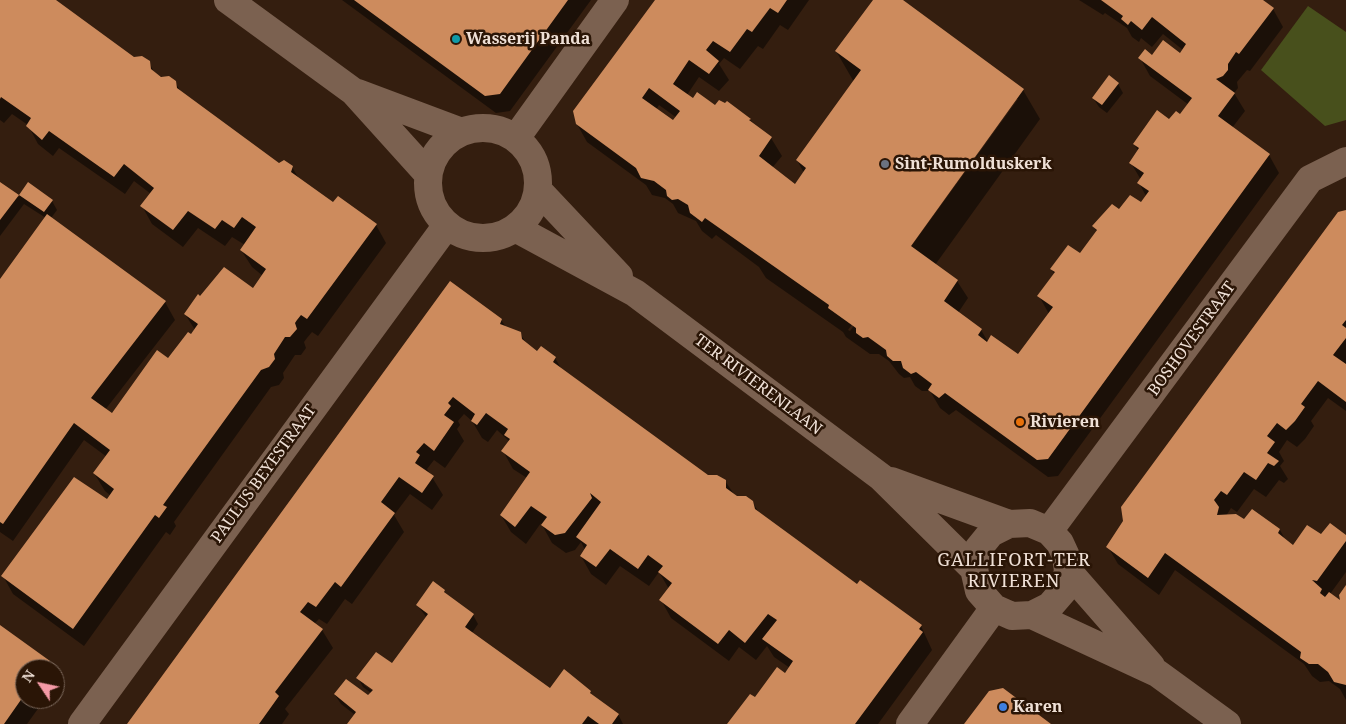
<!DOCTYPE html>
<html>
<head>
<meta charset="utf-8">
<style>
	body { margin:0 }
	#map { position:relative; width:1346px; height:724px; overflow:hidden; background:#341e0f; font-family:"Noto Serif",serif }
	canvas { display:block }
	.north { position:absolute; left:15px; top:659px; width:50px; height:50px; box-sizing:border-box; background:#2a1506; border:1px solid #796659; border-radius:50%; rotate:304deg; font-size:14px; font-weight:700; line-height:20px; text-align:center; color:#efe0d6 }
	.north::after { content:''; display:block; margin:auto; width:18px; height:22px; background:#f49aa6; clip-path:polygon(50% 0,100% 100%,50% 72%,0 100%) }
</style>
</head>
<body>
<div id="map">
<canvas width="1346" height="724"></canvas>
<div class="north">N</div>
</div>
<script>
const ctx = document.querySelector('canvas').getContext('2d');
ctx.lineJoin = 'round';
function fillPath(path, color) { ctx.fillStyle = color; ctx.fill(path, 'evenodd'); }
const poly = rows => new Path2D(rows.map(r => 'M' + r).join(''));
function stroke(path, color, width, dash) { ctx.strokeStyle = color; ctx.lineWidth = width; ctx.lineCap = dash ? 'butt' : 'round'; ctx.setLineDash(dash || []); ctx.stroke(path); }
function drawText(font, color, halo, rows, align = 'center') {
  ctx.font = font + ' "Noto Serif",serif'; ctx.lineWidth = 5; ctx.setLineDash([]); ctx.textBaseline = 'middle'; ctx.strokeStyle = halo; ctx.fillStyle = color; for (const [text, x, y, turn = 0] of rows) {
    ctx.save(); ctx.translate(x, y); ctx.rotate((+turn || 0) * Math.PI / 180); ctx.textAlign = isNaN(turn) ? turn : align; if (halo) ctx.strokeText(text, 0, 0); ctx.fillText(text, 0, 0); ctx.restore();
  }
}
const green = poly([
	[1308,6,1346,32,1346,120,1325,126,1261,70]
]);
const shadow = poly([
	[0,0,53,0,134,58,149,62,155,74,175,82,181,92,279,164,292,167,299,179,333,203,376,225,386,243,318,336,312,332,307,338,304,342,306,348,301,355,295,355,283,373,284,378,279,385,271,387,174,522,176,526,170,535,166,532,84,646,13,594,3,576,107,501,111,496,105,491,94,473,107,457,84,440,13,541,0,532,0,282,46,218,24,204,0,236,0,184,19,197,28,184,52,201,57,210,51,218,165,302,175,320,105,410,112,415,195,330,185,314,200,297,253,289,263,276,252,267,241,250,245,245,232,237,225,246,198,228,183,247,152,224,142,206,151,194,134,181,125,194,59,148,53,156,38,144,28,125,12,114,4,123,0,120],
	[342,0,591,0,510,111,496,113],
	[656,0,809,0,788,30,780,25,763,49,758,46,740,69,724,58,719,64,729,80,719,91,699,77,687,95,693,100,715,107,727,103,750,120,771,138,782,156,772,168,795,186,804,173,797,160,854,82,836,51,874,0,900,0,1023,90,1040,119,935,265,957,281,968,298,958,313,981,330,988,342,1018,356,1049,314,1039,296,1055,275,1051,269,1081,255,1097,232,1093,226,1120,211,1142,203,1146,196,1139,183,1141,180,1131,163,1139,152,1134,144,1181,116,1189,105,1150,76,1140,58,1180,54,1183,50,1163,34,1152,47,1141,38,1139,42,1132,37,1127,28,1105,13,1103,15,1079,0,1261,0,1273,9,1283,27,1250,71,1247,70,1237,82,1238,88,1234,93,1245,111,1232,128,1269,155,1279,173,1058,476,1048,477,956,410,949,415,940,408,930,391,922,391,915,386,910,377,904,378,899,374,889,361,879,354,870,354,846,337,843,332,766,278,759,267,716,235,712,239,702,231,696,221,678,213,673,204,665,198,652,195,646,185,587,142,577,124],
	[1015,99,1018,99,850,331,848,330],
	[659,105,677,118,673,122,656,110],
	[1109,77,1118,84,1123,93,1107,113,1099,107,1093,98],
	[1346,211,1346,411,1328,398,1311,421,1314,426,1305,439,1297,447,1287,440,1279,452,1284,461,1280,466,1288,479,1284,483,1279,480,1266,497,1254,489,1237,512,1231,508,1226,516,1245,521,1253,511,1280,530,1286,541,1293,547,1322,536,1346,537,1346,572,1330,594,1342,603,1346,588,1346,700,1340,689,1329,681,1320,682,1312,676,1304,664,1175,570,1159,595,1118,564,1108,547],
	[501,320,506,327,520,333,526,343,538,352,555,358,562,370,708,476,725,481,736,497,752,501,759,513,858,585,921,626,932,650,878,724,729,724,790,668,774,657,767,646,756,660,739,647,729,661,671,618,661,600,669,589,659,572,649,586,620,566,606,585,591,574,581,556,585,550,581,542,575,550,566,553,552,543,541,523,526,544,511,532,501,515,527,478,513,469,503,451,509,441,497,430,488,442,482,438,472,421,464,414,458,421,460,425,457,429,464,441,445,468,434,460,427,469,443,495,432,510,410,494,394,515,404,532,352,604,345,599,327,624,319,619,314,624,322,630,333,648,285,709,289,714,282,724,129,724],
	[444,591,447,596,473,615,478,624,472,633,554,693,590,692,593,697,618,714,623,724,348,724,355,715,341,704,335,695,368,697,371,693,363,687,358,678,392,665,427,618,417,605],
	[364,682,378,692,377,694,364,685],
	[0,626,49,662,53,669,25,669,25,699,45,699,27,724,0,724],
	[55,672,59,679,55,685]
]);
const building = poly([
	[0,0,56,0,134,57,142,56,150,61,151,69,161,77,169,76,176,81,177,88,279,163,284,160,293,166,291,172,333,202,338,196,377,224,307,319,301,315,297,320,295,323,297,329,290,337,285,337,274,354,275,359,269,367,261,370,163,505,167,507,159,518,155,515,73,629,1,576,74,477,107,499,114,489,93,473,110,450,74,423,3,524,0,522,0,279,47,214,166,301,91,398,112,413,157,350,168,358,188,332,191,334,198,324,184,314,198,294,200,296,224,267,253,288,266,269,240,250,256,227,242,217,234,228,222,220,215,229,188,211,173,230,140,206,154,188,124,164,114,177,49,131,42,140,26,126,31,118,1,97,0,99],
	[354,0,568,0,500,94,485,96],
	[655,0,787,0,778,13,770,8,752,32,747,29,730,52,713,41,706,50,719,61,709,74,689,60,673,84,693,98,697,92,715,105,719,100,725,103,727,101,751,119,749,120,772,137,759,156,795,184,806,168,796,160,861,70,835,51,873,0,903,0,1024,89,911,246,958,280,944,301,982,329,978,335,987,342,991,335,1018,354,1053,307,1037,296,1055,272,1050,269,1068,245,1080,253,1097,230,1092,226,1112,204,1119,209,1130,195,1141,202,1149,191,1137,183,1144,173,1129,163,1139,148,1133,144,1157,110,1169,119,1176,111,1180,114,1192,98,1138,58,1145,49,1152,55,1163,40,1180,53,1186,44,1152,17,1142,30,1131,21,1128,25,1121,19,1123,16,1101,0,1263,0,1274,8,1239,54,1236,52,1228,64,1228,70,1223,76,1216,79,1235,93,1218,116,1270,154,1048,459,1037,460,945,393,939,398,928,390,932,384,916,372,911,374,903,368,901,361,893,361,887,356,886,350,868,337,863,338,856,333,856,328,828,308,829,305,705,218,702,222,690,213,688,205,678,199,672,200,667,196,666,190,654,181,641,178,636,168,576,124,573,111],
	[649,88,680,111,673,120,642,98],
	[1109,75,1119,83,1102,105,1092,98],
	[0,182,19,195,0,220],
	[28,182,53,200,44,212,19,195],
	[1346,210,1346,320,1342,325,1346,328,1346,338,1333,355,1346,364,1346,402,1318,381,1301,404,1305,407,1295,421,1286,430,1277,423,1267,436,1275,442,1267,453,1279,461,1274,466,1268,463,1256,480,1244,472,1227,495,1221,491,1214,500,1219,507,1217,515,1236,514,1244,519,1252,509,1280,529,1278,533,1293,545,1307,525,1321,534,1330,523,1346,535,1346,541,1317,581,1312,580,1322,589,1320,593,1325,597,1329,592,1340,600,1339,595,1346,585,1346,685,1334,682,1328,672,1318,664,1309,664,1300,658,1301,652,1165,553,1148,578,1106,547,1123,521,1121,507,1338,212],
	[450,281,502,319,500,324,521,332,522,339,537,351,541,346,556,357,553,362,708,475,717,475,726,480,726,488,737,496,746,496,753,501,755,509,796,539,857,584,860,580,922,625,919,629,923,632,855,724,727,724,750,694,755,697,777,667,785,673,793,661,762,639,777,620,768,614,745,643,729,630,718,644,659,600,672,583,658,572,663,566,648,555,638,569,610,549,596,567,580,556,587,545,576,537,601,502,590,493,592,498,565,533,555,535,541,525,547,517,531,506,515,527,500,515,530,472,501,451,510,439,504,435,508,429,486,413,477,425,471,421,475,414,453,397,448,403,451,406,444,415,454,422,434,451,424,443,416,452,420,455,415,463,434,476,422,493,399,477,381,502,395,513,341,587,335,582,316,607,308,602,300,612,323,629,275,692,279,696,259,724,127,724],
	[433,581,445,590,444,592,474,614,465,627,550,688,564,669,591,691,590,693,619,714,612,724,599,724,588,716,582,724,347,724,356,712,334,694,346,679,368,695,373,690,356,678,376,652,392,663,428,614,416,605],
	[0,625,50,661,44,669,25,669,25,694,4,724,0,724],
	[1003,688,1051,724,964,724,989,691]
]);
const minor = poly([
	[228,0,354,92,428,174],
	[358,93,462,132],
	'428 183a55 55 0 1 1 110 0a55 55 0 1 1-110 0Z',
	[516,138,615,0],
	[538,190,619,276],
	[515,228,635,293,881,477,974,569,979,591,994,608,1012,616,1032,615,1050,606,1063,591,1068,571,1066,556,1060,543,1049,531,1030,523,1009,524,991,533,978,549,974,569],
	[891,481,1009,524],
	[1049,531,1310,179,1346,161],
	[1068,571,1151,666],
	[1032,615,1157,673,1227,724],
	[82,724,447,225],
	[910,724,994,608]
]);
const markers = [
	[456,39,5,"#0f9aa8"],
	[885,164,5,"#6b7280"],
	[1020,422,5,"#e8710a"],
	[1003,707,5,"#3f7fe0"]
];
const poiNames = [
	["Wasserij Panda",466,39],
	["Sint-Rumolduskerk",895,164],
	["Rivieren",1030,422],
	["Karen",1013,707]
];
const streetNames = [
	["BOSHOVESTRAAT",1192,339,-54],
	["TER RIVIERENLAAN",758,385,37],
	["PAULUS BEYESTRAAT",264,474,-54]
];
const neighbourhoodNames = [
	["GALLIFORT-TER",1014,561],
	["RIVIEREN",1014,582]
];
fillPath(green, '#48501c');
fillPath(shadow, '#0007');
fillPath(building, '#cd8b5d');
stroke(minor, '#7b6150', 28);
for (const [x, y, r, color] of markers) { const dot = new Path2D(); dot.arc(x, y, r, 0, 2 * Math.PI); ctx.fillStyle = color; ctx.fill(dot); stroke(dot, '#2a1506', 2); }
drawText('bold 16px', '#efe0d6', '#2a1506', poiNames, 'left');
drawText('16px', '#efe0d6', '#2a1506', streetNames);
ctx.letterSpacing = '1px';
drawText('18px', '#efe0d6', '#2a1506', neighbourhoodNames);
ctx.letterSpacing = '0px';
</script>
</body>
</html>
